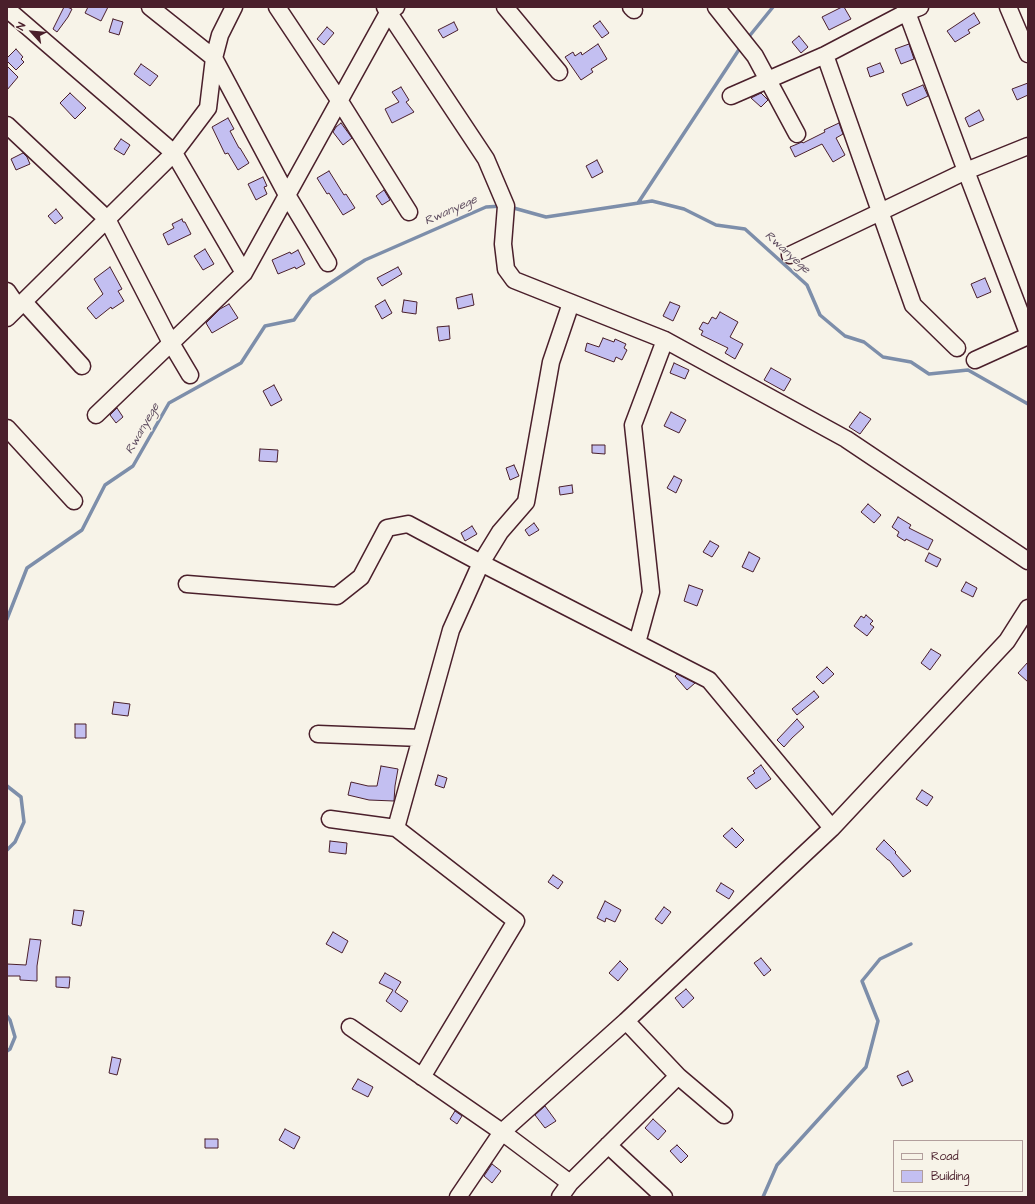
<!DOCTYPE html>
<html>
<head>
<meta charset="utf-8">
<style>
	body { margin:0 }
	#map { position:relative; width:1035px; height:1204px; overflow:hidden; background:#f7f3e8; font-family:"Architects Daughter",sans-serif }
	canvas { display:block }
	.frame { position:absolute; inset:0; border:8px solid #4a1f2b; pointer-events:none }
	.legend { position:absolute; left:893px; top:1140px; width:130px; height:52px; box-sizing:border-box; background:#f7f3e8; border:1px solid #b29e9c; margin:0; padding:5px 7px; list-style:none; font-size:12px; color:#4a1f2b }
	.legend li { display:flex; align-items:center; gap:8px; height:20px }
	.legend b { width:20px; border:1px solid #b29e9c }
	.north { position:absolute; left:12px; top:12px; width:40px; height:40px; -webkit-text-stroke:3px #f7f3e8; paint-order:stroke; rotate:297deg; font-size:11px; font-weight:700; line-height:16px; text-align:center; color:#4a1f2b }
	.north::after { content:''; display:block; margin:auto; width:14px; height:18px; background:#4a1f2b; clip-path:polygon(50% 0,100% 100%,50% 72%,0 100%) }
</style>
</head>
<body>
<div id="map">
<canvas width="1035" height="1204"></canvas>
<div class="frame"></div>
<ul class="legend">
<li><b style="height:5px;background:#f7f3e8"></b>Road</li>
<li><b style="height:11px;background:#c3bff1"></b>Building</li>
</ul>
<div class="north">N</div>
</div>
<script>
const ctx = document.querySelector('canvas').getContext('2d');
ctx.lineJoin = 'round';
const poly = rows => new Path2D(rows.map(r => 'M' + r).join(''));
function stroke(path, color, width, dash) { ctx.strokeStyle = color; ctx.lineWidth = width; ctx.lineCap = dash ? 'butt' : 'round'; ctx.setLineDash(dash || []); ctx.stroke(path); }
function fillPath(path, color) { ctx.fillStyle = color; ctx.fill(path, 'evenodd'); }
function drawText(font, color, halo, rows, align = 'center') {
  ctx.font = font + ' "Architects Daughter",sans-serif'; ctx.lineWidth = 3; ctx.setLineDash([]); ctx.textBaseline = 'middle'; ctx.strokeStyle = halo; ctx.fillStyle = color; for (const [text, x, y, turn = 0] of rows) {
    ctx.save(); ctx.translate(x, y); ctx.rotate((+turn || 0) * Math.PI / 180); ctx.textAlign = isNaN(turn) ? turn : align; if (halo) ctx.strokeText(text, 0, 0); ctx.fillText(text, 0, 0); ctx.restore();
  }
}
const stream = poly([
	[747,39,773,7],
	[638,203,742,45],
	[510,207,546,217,652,201,684,209,716,225,745,229,807,285,820,315,845,336,864,342,883,357,911,362,929,374,968,370,1028,404],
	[7,619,27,568,82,530,105,485,133,466,169,403,241,363,265,326,294,320,311,296,365,260,486,207,502,206],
	[7,786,21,797,24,822,15,842,7,850],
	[7,1016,10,1020,15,1037,10,1049,7,1051],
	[763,1197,777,1165,866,1067,878,1021,862,981,880,959,911,944]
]);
const building = poly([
	[64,7,67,7,72,9,68,17,57,32,53,29,64,7],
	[88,7,108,7,101,21,85,13,88,7],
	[842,7,844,7,851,19,829,30,822,17,842,7],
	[974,13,980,23,968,30,970,33,955,42,947,31,974,13],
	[113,19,123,22,119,35,109,32,113,19],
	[600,21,609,33,602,38,593,26,600,21],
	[454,22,458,30,443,38,438,30,454,22],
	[327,27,334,33,324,45,317,39,327,27],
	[799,36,808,47,801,53,792,42,799,36],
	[598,44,607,59,591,69,593,72,581,80,565,57,573,52,575,56,581,52,582,55,598,44],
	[909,44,914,59,901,64,895,49,909,44],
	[16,49,23,57,21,59,24,62,16,70,7,61,7,58,16,49],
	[880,63,884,72,870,77,867,68,880,63],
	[141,64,158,76,150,86,134,74,141,64],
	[7,66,18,77,7,90,7,66],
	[1028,83,1028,95,1017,100,1012,89,1028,83],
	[923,85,928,96,907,106,902,94,923,85],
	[401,87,409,100,406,102,414,112,392,123,385,109,399,102,392,92,401,87],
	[70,93,86,108,75,119,60,103,70,93],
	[761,93,768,100,761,107,751,98,761,93],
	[979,110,984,120,969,127,965,118,979,110],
	[228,118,234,129,230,131,239,148,240,148,249,163,238,170,228,153,225,154,212,127,228,118],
	[341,123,352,138,343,145,333,132,336,127,341,123],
	[839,123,843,134,836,138,845,155,833,162,822,144,795,157,790,147,802,142,803,143,825,132,824,130,839,123],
	[121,139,130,145,124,155,114,149,121,139],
	[23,153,27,157,30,164,16,170,11,159,23,153],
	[597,160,603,172,592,178,586,166,597,160],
	[329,171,344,195,346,194,355,208,343,215,329,193,327,194,317,178,329,171],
	[263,177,267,186,264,187,267,194,256,200,248,184,263,177],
	[384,190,390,200,382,205,376,196,384,190],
	[56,209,63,218,55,224,48,216,56,209],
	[182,219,183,222,185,222,191,234,168,245,163,234,174,228,172,224,182,219],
	[205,249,214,264,203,270,194,256,205,249],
	[298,250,305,264,296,269,295,267,278,274,272,260,290,252,291,254,298,250],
	[110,267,122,289,118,291,124,301,112,309,111,307,96,319,87,308,103,294,94,279,110,267],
	[398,267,402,274,382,286,377,278,398,267],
	[985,278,991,292,977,298,971,284,985,278],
	[472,294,474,305,458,309,456,298,472,294],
	[385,300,392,313,382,319,375,306,385,300],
	[404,300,417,302,416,314,402,312,404,300],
	[670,302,680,306,673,321,663,316,670,302],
	[229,304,238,318,212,333,206,323,220,309,229,304],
	[720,312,738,322,730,337,743,344,735,359,725,353,728,348,701,335,703,331,699,329,703,322,708,324,712,317,716,319,720,312],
	[449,326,450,339,439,341,437,327,449,326],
	[603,338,614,342,615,339,626,344,624,348,627,350,622,360,616,357,614,362,585,351,587,343,599,347,603,338],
	[674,363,689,370,685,379,670,373,674,363],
	[771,368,791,379,784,391,764,380,771,368],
	[274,385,282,400,271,406,263,391,274,385],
	[117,408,123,417,116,423,110,415,117,408],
	[671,412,686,420,679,433,664,426,671,412],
	[860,412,871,419,860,434,849,427,860,412],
	[592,445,605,445,605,454,592,453,592,445],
	[260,449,278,450,277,462,259,461,260,449],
	[514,465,519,476,510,480,506,468,514,465],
	[674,476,682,480,676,493,667,488,674,476],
	[572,485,573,493,560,495,559,487,572,485],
	[868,504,881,515,874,523,861,512,868,504],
	[898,517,911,525,909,528,933,540,928,550,906,539,905,541,897,536,899,532,892,527,898,517],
	[534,523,539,530,529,536,525,530,534,523],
	[472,526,477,534,465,541,461,533,472,526],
	[710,541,719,546,712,557,703,552,710,541],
	[749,552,760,558,753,572,742,567,749,552],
	[929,553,941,559,937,567,925,561,929,553],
	[966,582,977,588,973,597,961,591,966,582],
	[689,585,703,590,697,606,684,601,689,585],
	[866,615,873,621,870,624,874,627,867,636,854,626,861,616,864,618,866,615],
	[931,649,941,655,930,670,921,663,931,649],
	[1028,662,1028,682,1018,673,1028,662],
	[827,667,834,674,823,684,816,677,827,667],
	[677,674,695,683,687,690,675,676,677,674],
	[814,691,819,697,797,715,792,709,814,691],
	[114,702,130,704,128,716,112,714,114,702],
	[797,719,804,727,792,738,784,747,777,740,797,719],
	[75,724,86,724,86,738,75,738,75,724],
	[761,765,771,779,756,789,747,778,755,773,753,771,761,765],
	[381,766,398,769,395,786,394,801,369,800,348,795,351,782,368,786,377,786,381,766],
	[438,775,447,778,444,788,435,785,438,775],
	[922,790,933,797,927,806,916,799,922,790],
	[732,828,744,840,736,848,723,836,732,828],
	[884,840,896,852,895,853,911,871,903,877,889,860,888,860,876,849,884,840],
	[330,841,347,843,346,854,329,852,330,841],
	[553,875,563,882,558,889,548,882,553,875],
	[721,883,734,891,729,899,716,891,721,883],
	[605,901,621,910,615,922,606,918,605,922,597,918,605,901],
	[664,907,671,912,662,924,655,919,664,907],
	[74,910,84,911,81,926,72,924,74,910],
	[333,932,348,941,342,953,326,944,333,932],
	[30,939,41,940,37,966,37,981,20,980,20,976,7,976,7,964,26,965,30,939],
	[761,958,771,970,764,976,754,963,761,958],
	[620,961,628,969,618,981,609,973,620,961],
	[385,973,401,982,395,992,408,1001,401,1012,386,1001,393,990,379,983,385,973],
	[56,977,70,977,69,988,56,987,56,977],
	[686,989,694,998,683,1008,675,998,686,989],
	[112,1057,121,1059,117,1075,109,1073,112,1057],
	[908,1071,913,1081,902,1086,897,1076,908,1071],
	[358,1079,373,1087,368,1097,352,1089,358,1079],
	[545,1106,556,1121,545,1128,535,1115,545,1106],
	[455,1111,462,1116,457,1124,450,1119,455,1111],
	[653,1119,666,1131,658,1140,645,1128,653,1119],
	[285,1129,300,1137,294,1149,279,1140,285,1129],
	[205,1139,218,1139,218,1148,205,1148,205,1139],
	[677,1145,688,1156,681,1163,670,1151,677,1145],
	[492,1164,501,1171,492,1183,484,1176,492,1164]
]);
const minor = poly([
	[150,7,214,58,287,195,328,263],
	[277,7,339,100,409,212],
	[385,7,486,159,506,206,503,244,506,269,514,280,665,340,846,439,1028,561],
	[505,7,559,72],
	[631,7,634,10],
	[716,7,755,56,797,134],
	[905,7,966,171,1028,333],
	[1008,7,1028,54],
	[7,9,174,153,244,273],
	[825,55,913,305,957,348],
	[731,96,825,55,907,12,920,7],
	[7,125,107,219,171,343,190,375],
	[790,255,966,171,1028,146],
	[7,291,18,307],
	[24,302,82,366],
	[7,318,174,153,208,108,214,58,220,35,234,7],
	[975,360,1028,336],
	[96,415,244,273,389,11,396,7],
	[7,428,74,501],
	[187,584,337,596,361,577,387,528,408,524,481,563,709,680,832,828],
	[637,643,651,592,633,425,665,340],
	[318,734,421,738],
	[330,819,396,828,516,921,422,1077],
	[396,828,451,630,481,563,500,532,526,502,551,362,571,303],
	[626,1021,678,1076,724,1115],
	[350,1027,502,1132,570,1183],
	[608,1145,664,1197],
	[458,1197,502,1132,626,1021,832,828,1007,641,1028,608],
	[560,1197,570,1183,678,1076]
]);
const waterNames = [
	["Rwanyege",451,211,-24],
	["Rwanyege",787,253,42],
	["Rwanyege",143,429,-60]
];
stroke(stream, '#7d8eaa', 3.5);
fillPath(building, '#c3bff1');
stroke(building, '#4a1f2b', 1);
stroke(minor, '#4a1f2b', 19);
stroke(minor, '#f7f3e8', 16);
drawText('italic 12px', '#5f4d60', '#f7f3e8', waterNames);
</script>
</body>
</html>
